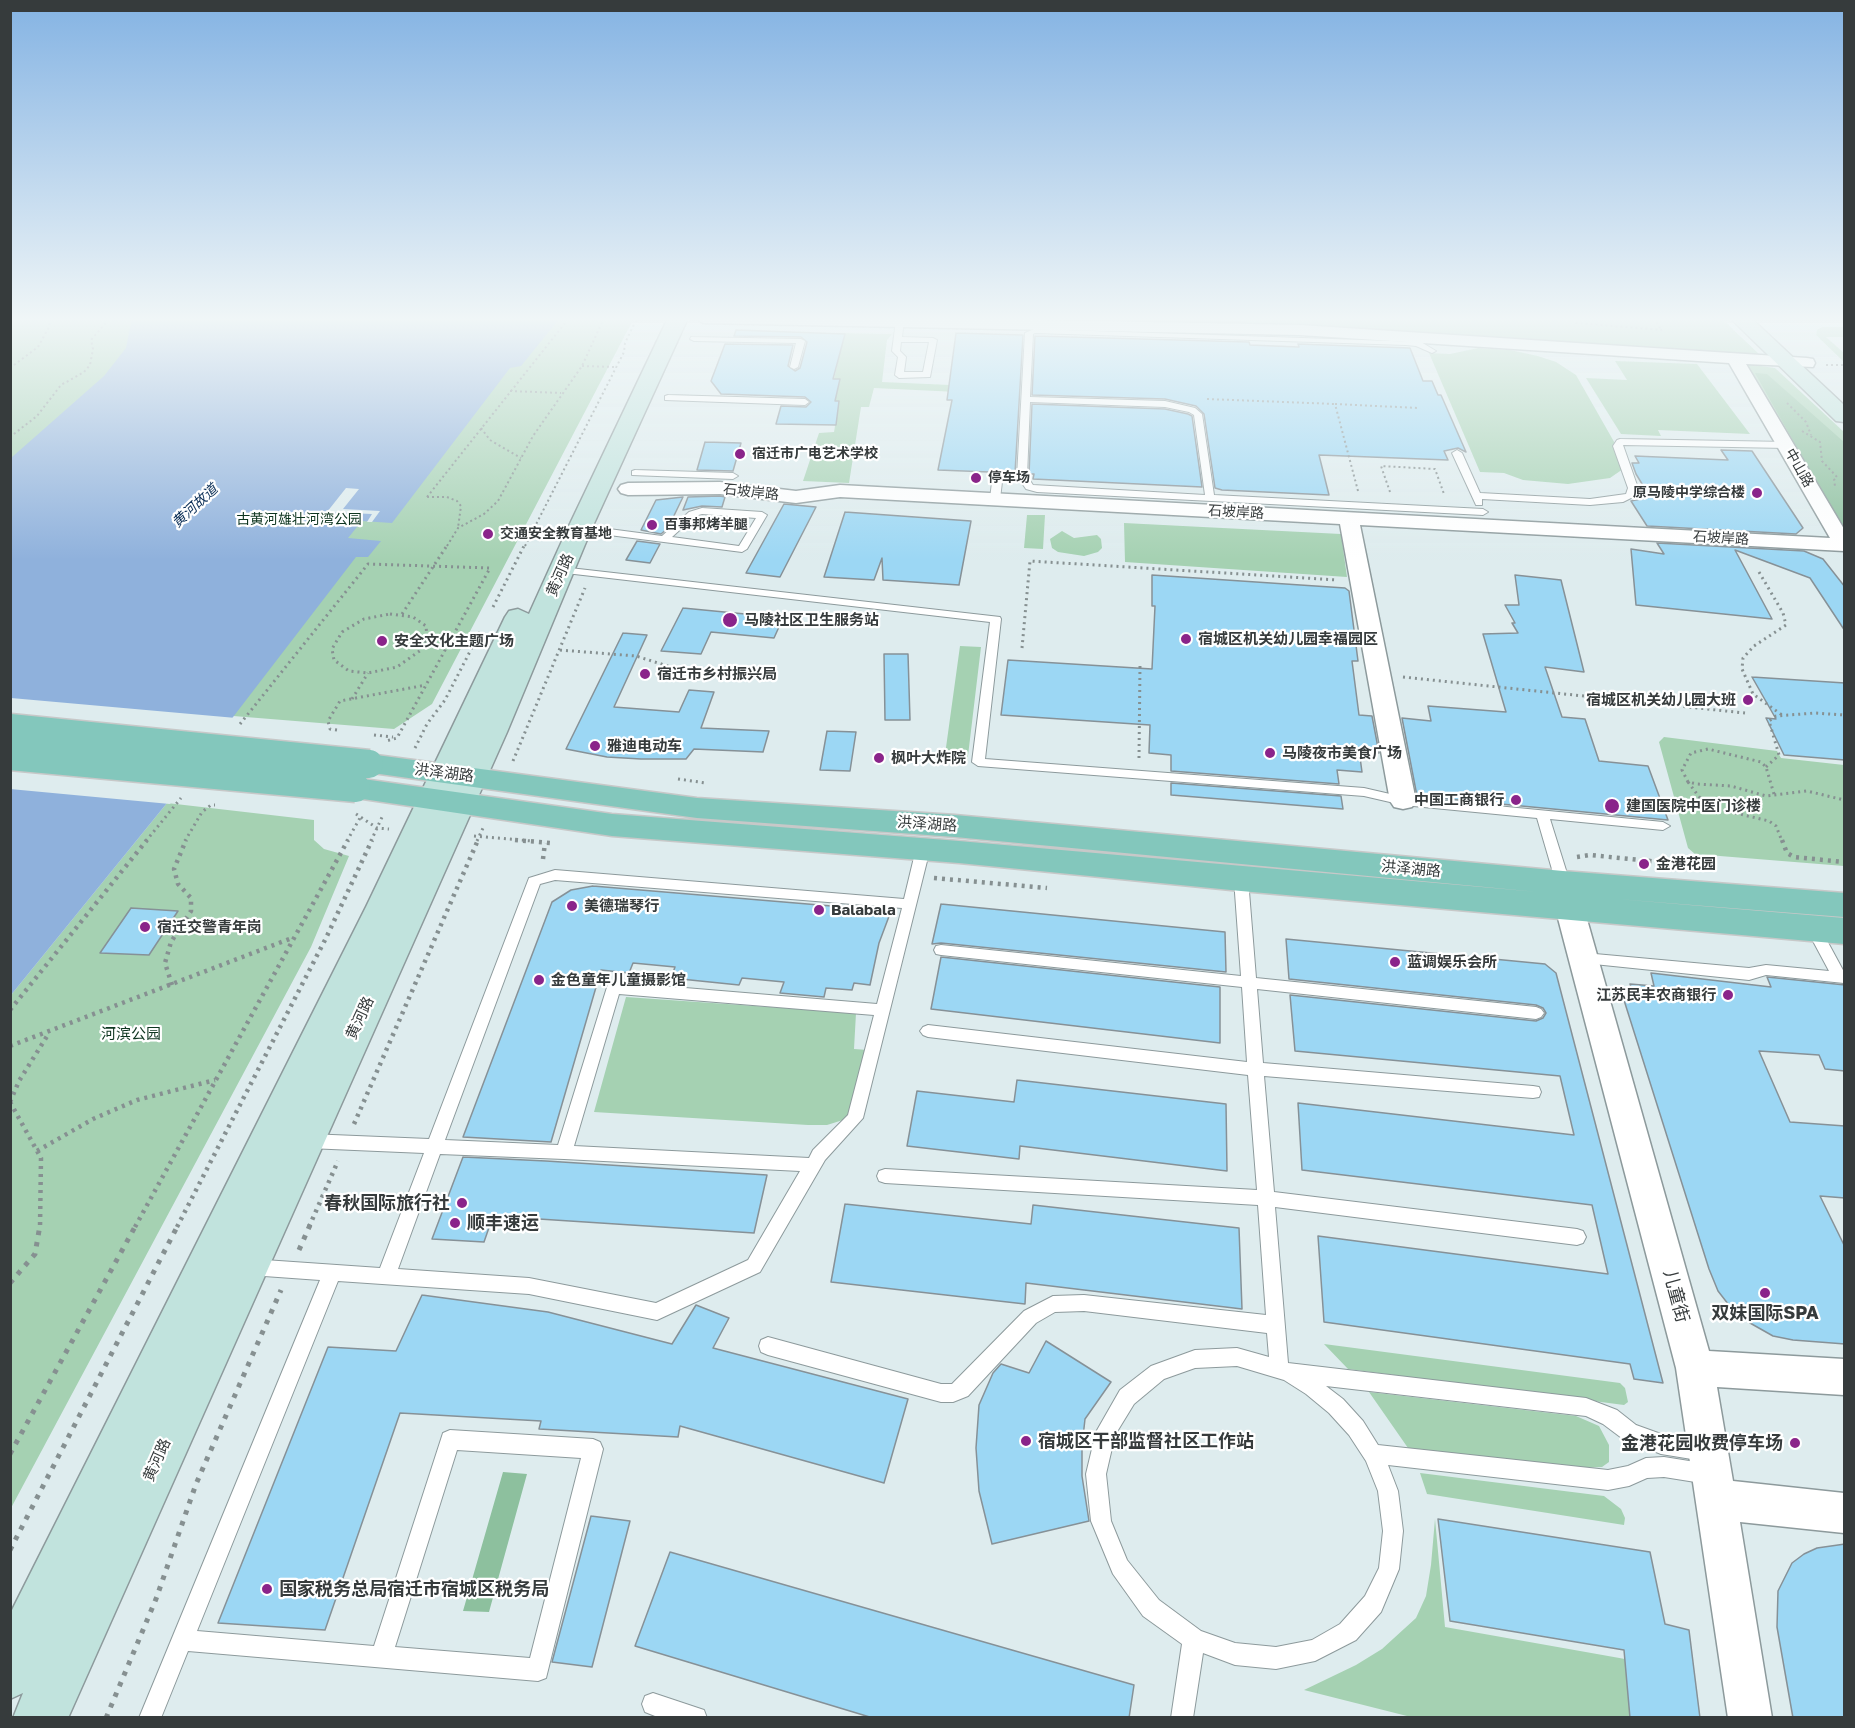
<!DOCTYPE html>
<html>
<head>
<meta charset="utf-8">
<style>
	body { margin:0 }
	#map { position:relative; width:1855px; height:1728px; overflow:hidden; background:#deecee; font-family:"Golos Text",sans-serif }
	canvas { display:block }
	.frame { position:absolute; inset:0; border:12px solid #363b3c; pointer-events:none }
</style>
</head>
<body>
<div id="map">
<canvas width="1855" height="1728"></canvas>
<div class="frame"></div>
</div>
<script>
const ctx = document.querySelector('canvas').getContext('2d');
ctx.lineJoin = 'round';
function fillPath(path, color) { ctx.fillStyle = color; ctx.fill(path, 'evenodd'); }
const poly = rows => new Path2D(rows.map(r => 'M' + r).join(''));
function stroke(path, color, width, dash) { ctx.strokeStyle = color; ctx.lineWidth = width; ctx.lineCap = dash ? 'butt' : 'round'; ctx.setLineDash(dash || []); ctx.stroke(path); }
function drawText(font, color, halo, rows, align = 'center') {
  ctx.font = font + ' "Golos Text","Noto Sans SC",sans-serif'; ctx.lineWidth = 4.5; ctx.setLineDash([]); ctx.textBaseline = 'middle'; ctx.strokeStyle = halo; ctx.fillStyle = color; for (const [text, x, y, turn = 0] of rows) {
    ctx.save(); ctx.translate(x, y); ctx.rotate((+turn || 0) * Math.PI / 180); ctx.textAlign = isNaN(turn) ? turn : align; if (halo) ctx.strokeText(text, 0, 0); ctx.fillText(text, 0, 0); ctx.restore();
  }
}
const green = poly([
	[10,318,634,318,432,704,394,729,11,698],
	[811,318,1721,318,1759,354,1756,357,1249,325,1088,320],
	[1822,327,1844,327,1844,337,1826,337,1844,353,1844,362,1816,335,1817,330],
	[840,333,892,334,887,340,882,382,1020,388,1020,395,874,388,869,407,861,407,849,483,803,481,819,433,834,432,839,402,835,401,840,380,834,379,842,344,838,344],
	[1478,348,1510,350,1538,356,1556,362,1576,375,1625,461,1623,469,1610,478,1568,484,1523,480,1504,473,1480,472,1429,353,1450,354],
	[1615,361,1697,364,1750,434,1658,430,1661,436,1621,434,1586,378,1627,380],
	[1746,364,1775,368,1844,432,1844,537,1745,366],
	[1027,515,1045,515,1043,549,1024,548],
	[1124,523,1341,534,1347,577,1125,562],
	[1062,531,1074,538,1097,535,1101,539,1102,548,1098,552,1084,556,1058,552,1052,548,1050,539],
	[960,646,981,647,967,764,944,762],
	[1664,737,1777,751,1781,758,1844,765,1844,866,1695,854,1688,848,1659,742],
	[167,803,314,820,314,840,324,849,349,856,311,947,11,1508,11,995],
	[626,997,856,1013,854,1049,868,1050,851,1113,843,1120,827,1125,808,1125,594,1112],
	[1324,1344,1620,1383,1625,1388,1628,1402,1624,1405,1348,1369],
	[1369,1392,1576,1416,1599,1426,1609,1445,1609,1462,1602,1467,1580,1468,1408,1448],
	[1420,1473,1604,1496,1621,1509,1625,1518,1624,1525,1427,1494],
	[1435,1519,1445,1627,1625,1659,1630,1717,1411,1717,1304,1690,1356,1665,1382,1649,1416,1618,1426,1596,1431,1565]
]);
const forest = poly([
	[1755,373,1767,374,1844,442,1844,531],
	[503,1472,527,1474,489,1612,463,1611]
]);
const water = poly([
	[132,318,560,318,521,366,510,368,392,523,362,521,348,538,381,541,368,557,356,557,167,803,11,995,11,458,104,376,126,348]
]);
const pier = poly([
	[346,488,359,489,343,509,380,511,372,522,367,522,372,514,327,512],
	[11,698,236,718,170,804,10,789]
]);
const building = poly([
	[1158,318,1245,318,1246,322,1158,320,1158,318],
	[736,330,845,334,833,379,840,379,835,401,839,401,836,425,776,424,781,406,806,407,811,402,805,397,721,394,711,381,725,344,793,345,788,366,795,371,800,368,807,342,801,337,734,336,736,330],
	[956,333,1023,335,1015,473,938,470,952,400,947,400,956,333],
	[1035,336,1249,342,1250,345,1299,347,1298,344,1410,348,1423,381,1432,381,1438,395,1441,395,1466,452,1458,448,1444,451,1448,460,1319,455,1329,495,1222,490,1215,488,1204,414,1196,406,1165,399,1032,395,1035,336],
	[1032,404,1165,409,1188,414,1192,416,1202,487,1033,479,1034,474,1029,474,1032,404],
	[705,442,741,443,733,471,697,470,705,442],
	[1721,450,1752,451,1803,528,1796,534,1647,526,1631,501,1650,497,1636,474,1632,463,1639,463,1635,456,1728,460,1721,450],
	[683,497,668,528,661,534,641,530,656,500,683,497],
	[688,497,720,496,725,497,722,507,702,506,683,510,688,497],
	[784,504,816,507,780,577,746,573,784,504],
	[845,512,971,521,959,585,883,580,882,558,874,580,824,577,845,512],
	[637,541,660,544,650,563,626,560,637,541],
	[1657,543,1804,551,1823,559,1845,587,1845,631,1810,578,1735,550,1772,619,1636,605,1631,549,1664,554,1657,543],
	[1152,575,1345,588,1349,591,1358,661,1352,661,1359,715,1372,716,1379,753,1359,750,1362,772,1337,770,1339,784,1171,771,1171,755,1149,753,1150,725,1001,715,1008,660,1152,669,1155,606,1152,606,1152,575],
	[1515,575,1561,580,1584,672,1545,667,1562,717,1585,719,1599,761,1648,766,1668,820,1417,796,1402,718,1431,721,1428,706,1506,712,1483,634,1518,633,1512,623,1515,623,1505,605,1519,605,1515,575],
	[683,608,745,614,783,618,774,638,711,632,701,654,661,651,683,608],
	[623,633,647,635,614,707,679,712,689,690,714,692,701,728,769,731,763,752,694,749,686,759,641,759,607,757,566,749,623,633],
	[884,654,908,654,910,720,885,720,884,654],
	[1752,677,1845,683,1845,760,1784,755,1766,718,1776,719,1752,677],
	[827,731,856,732,850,771,820,770,827,731],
	[1171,783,1341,796,1343,809,1171,795,1171,783],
	[593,886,891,911,879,943,870,985,854,983,852,990,826,988,824,997,780,993,784,982,742,978,739,985,671,978,675,967,633,963,629,973,601,970,551,1142,463,1137,552,902,571,890,593,886],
	[941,904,1225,932,1226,972,941,943,932,944,941,904],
	[131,908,178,911,149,955,100,953,131,908],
	[1286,939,1545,964,1556,973,1663,1383,1634,1379,1630,1364,1324,1322,1318,1236,1608,1274,1592,1205,1302,1170,1298,1103,1574,1135,1560,1076,1295,1051,1290,995,1536,1021,1543,1018,1546,1013,1543,1008,1536,1005,1289,979,1286,939],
	[941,957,1220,987,1220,1043,931,1009,941,957],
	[1651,973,1771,987,1767,977,1845,985,1845,1071,1825,1069,1819,1055,1759,1051,1790,1122,1845,1126,1845,1198,1820,1196,1845,1247,1845,1344,1793,1340,1773,1336,1750,1323,1732,1309,1718,1291,1709,1269,1623,997,1635,1000,1630,984,1654,986,1651,973],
	[1017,1080,1226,1104,1227,1171,1020,1146,1019,1159,907,1146,917,1091,1014,1102,1017,1080],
	[463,1157,546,1161,767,1175,754,1233,493,1216,484,1242,432,1239,463,1157],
	[845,1204,1031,1224,1033,1205,1239,1228,1242,1309,1026,1283,1025,1304,831,1282,845,1204],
	[422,1295,548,1312,672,1344,696,1305,729,1318,713,1348,908,1399,884,1483,680,1426,678,1437,539,1429,541,1421,400,1413,325,1630,218,1623,328,1347,396,1351,422,1295],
	[1046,1341,1111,1382,1085,1419,1082,1446,1082,1476,1089,1521,992,1544,979,1491,976,1448,979,1405,993,1373,1001,1364,1029,1373,1046,1341],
	[591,1516,630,1521,592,1667,552,1662,591,1516],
	[1438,1519,1650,1552,1665,1624,1689,1630,1700,1718,1630,1718,1624,1650,1450,1621,1438,1519],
	[1845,1544,1845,1718,1793,1718,1777,1627,1778,1591,1792,1563,1804,1554,1817,1548,1845,1544],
	[670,1552,1134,1685,1129,1718,873,1718,635,1646,670,1552]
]);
const pathFar3 = poly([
	[1574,318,1576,323,1662,330],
	[1654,318,1662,331],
	[1826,365,1844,365],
	[582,366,616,367],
	[10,368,38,347,49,327,50,318],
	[510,391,561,393],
	[1207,399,1335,404],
	[1787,403,1806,422,1811,435],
	[481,428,490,440,521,458],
	[1802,431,1820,442,1822,461,1837,477,1834,480,1835,486],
	[10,437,37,416,61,385,84,372,90,365,93,349,91,340,110,318],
	[1358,491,1335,404,1419,408],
	[1390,492,1381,466,1435,469,1444,494],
	[427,497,569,318],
	[427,497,447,497,457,501,461,506,458,528],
	[447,546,458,528,484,514,498,501,533,436,582,366,604,318],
	[525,546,624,352,625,343,637,318]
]);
const pathFar2 = poly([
	[1759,572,1783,613,1786,625,1754,646,1743,658,1742,669,1753,694,1782,715],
	[493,607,525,544],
	[390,614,413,617,426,626,427,637,421,650,397,667,368,673,349,671,334,660,332,649,342,632,364,619,390,614],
	[402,614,448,544],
	[1022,648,1030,561,1338,580],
	[560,650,636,656,677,669],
	[1403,677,1745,713],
	[352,699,368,673],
	[240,724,368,564,490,568,397,738,386,741],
	[337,730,330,729,328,721,340,701,426,685],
	[374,735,393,737],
	[415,748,427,724,445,700,480,632],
	[1139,758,1140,665],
	[513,761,585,588],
	[1766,767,1779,755,1769,721,1776,716,1815,713,1844,715],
	[678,779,706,783],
	[1688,782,1706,806,1769,821,1776,826,1782,841],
	[1774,794,1766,767,1761,762,1708,749,1691,753,1682,770,1688,782,1697,784,1731,786,1766,796,1807,791,1844,800],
	[356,814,377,828,389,829],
	[474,836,532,841],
	[146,841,181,798],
	[185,841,202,812,211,805,215,805],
	[347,841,360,818],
	[371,841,383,815],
	[477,841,483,828]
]);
const pathFar1 = poly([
	[515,840,551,843],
	[1782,840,1787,853,1794,857,1844,862],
	[1577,857,1590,855,1710,867],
	[543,859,545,843],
	[934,878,1047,888],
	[172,985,165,963,171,942,191,911,191,898,178,884,174,869,186,840],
	[10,1010,147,840],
	[10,1046,292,938],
	[10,1102,41,1158,40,1227],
	[10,1102,19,1081,49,1033],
	[354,1124,478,840],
	[37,1151,93,1119,137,1100,215,1080],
	[135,1227,348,840],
	[177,1227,326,938,372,840],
	[309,1227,338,1161]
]);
const path = poly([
	[299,1250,310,1225],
	[10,1283,35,1254,40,1225],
	[10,1454,136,1225],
	[10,1550,178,1225],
	[106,1718,156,1599,196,1484,281,1290]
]);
const service = poly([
	[900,319,904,321,902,337,933,338,937,340,930,377,899,378,895,375,898,357,892,351,896,321,900,319],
	[901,342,929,342,923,372,904,372,906,357,900,351,901,342],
	[1034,329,1421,342,1436,351,1432,353,1416,346,1406,345,1035,333,1033,334,1030,397,1165,401,1195,408,1202,414,1214,495,1483,509,1488,512,1483,515,1037,492,1026,489,1017,476,1025,333,1034,329],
	[1030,402,1165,407,1189,412,1194,415,1205,495,1033,485,1027,476,1030,402],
	[691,337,801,339,805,341,798,367,794,369,790,367,796,343,694,341,690,339,691,337],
	[668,395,805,399,809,402,805,405,665,400,665,396,668,395],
	[1620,439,1787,442,1792,445,1787,448,1623,445,1638,488,1635,496,1623,502,1590,505,1482,499,1482,505,1476,505,1452,453,1457,450,1462,453,1480,493,1590,499,1626,494,1628,488,1613,446,1617,440,1620,439],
	[635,470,733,473,738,476,733,479,632,475,632,471,635,470],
	[997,479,1002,482,1000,499,995,502,990,499,992,482,997,479],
	[702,508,762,512,767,515,747,549,742,552,609,535,560,532,555,529,560,526,609,529,662,536,689,512,702,508],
	[702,514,756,518,739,546,672,537,695,516,702,514],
	[561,567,1000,617,1001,619,985,759,1364,788,1403,797,1663,822,1670,826,1663,830,1550,819,1570,883,1563,888,1556,883,1537,818,1403,805,1364,796,978,766,972,762,990,622,557,572,557,568,561,567],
	[923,844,930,849,863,1118,825,1160,760,1272,657,1320,529,1294,338,1281,197,1631,374,1646,443,1433,450,1430,593,1439,600,1442,603,1449,546,1678,538,1681,188,1651,161,1718,139,1718,320,1280,250,1275,244,1273,241,1267,244,1261,250,1259,380,1268,424,1153,308,1148,302,1146,300,1141,302,1136,308,1134,429,1139,529,878,555,870,904,899,916,849,923,844],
	[555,880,902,908,877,1004,613,982,608,984,558,1145,445,1140,540,884,555,880],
	[619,994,874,1015,848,1115,813,1150,809,1158,574,1146,619,994],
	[440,1154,564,1159,800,1171,748,1260,656,1303,529,1278,398,1269,440,1154],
	[457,1450,581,1458,530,1658,395,1647,457,1450],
	[1241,874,1248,879,1256,978,1536,1007,1541,1009,1544,1013,1541,1017,1536,1019,1257,989,1263,1063,1533,1086,1539,1087,1541,1092,1539,1097,1533,1098,1264,1076,1274,1192,1577,1229,1583,1231,1586,1237,1583,1243,1577,1245,1275,1207,1288,1363,1586,1398,1617,1410,1636,1425,1661,1434,1704,1441,1711,1444,1714,1451,1711,1458,1704,1461,1661,1454,1623,1439,1603,1424,1586,1416,1326,1386,1343,1399,1363,1421,1378,1445,1608,1470,1628,1466,1646,1458,1664,1457,1708,1464,1715,1467,1718,1474,1715,1481,1708,1484,1664,1477,1647,1478,1629,1486,1608,1490,1388,1465,1398,1491,1403,1531,1399,1569,1381,1612,1356,1640,1315,1661,1276,1669,1235,1665,1203,1653,1193,1718,1171,1718,1182,1644,1143,1616,1113,1574,1091,1521,1086,1474,1096,1432,1120,1390,1151,1366,1195,1350,1237,1348,1269,1357,1267,1333,1084,1311,1055,1312,1036,1323,968,1396,953,1402,941,1402,768,1355,761,1352,759,1346,761,1340,768,1337,941,1384,952,1384,1024,1311,1053,1296,1084,1295,1266,1315,1258,1205,885,1183,879,1181,877,1176,879,1171,885,1169,1257,1190,1248,1075,928,1037,923,1035,920,1031,923,1027,928,1025,1247,1062,1242,987,941,955,936,954,934,950,936,946,941,945,1241,976,1234,879,1241,874],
	[1237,1366,1284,1380,1306,1394,1329,1413,1349,1435,1366,1461,1378,1491,1383,1531,1379,1568,1365,1596,1340,1624,1312,1640,1276,1647,1235,1643,1201,1631,1159,1600,1127,1560,1111,1521,1106,1474,1115,1435,1134,1404,1164,1379,1195,1368,1237,1366],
	[1813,923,1818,924,1844,972,1844,983,1766,975,1749,980,1584,963,1579,962,1577,958,1579,954,1584,953,1749,968,1766,965,1829,971,1806,928,1808,924,1813,923],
	[653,1693,704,1710,707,1718,660,1718,645,1712,642,1704,645,1696,653,1693]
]);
const minor = poly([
	[695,318,935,318,1300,325,1807,358,1813,359,1815,363,1813,367,1746,364,1844,529,1844,551,1360,525,1416,801,1412,807,1403,809,1394,807,1390,801,1340,524,840,497,796,503,720,494,628,495,621,493,618,489,621,485,628,483,720,482,796,491,840,485,1830,538,1729,363,1300,335,703,323,695,318],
	[1563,874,1573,877,1577,884,1709,1351,1844,1359,1844,1395,1717,1387,1733,1481,1844,1493,1844,1533,1740,1522,1772,1718,1728,1718,1676,1368,1549,884,1553,877,1563,874]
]);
const secondary = poly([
	[668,318,688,318,591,530,507,732,68,1718,13,1718,23,1693,10,1699,10,1614,366,907,505,617,509,611,518,609,529,614,567,530,668,318],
	[1730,318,1751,318,1844,405,1844,422,1836,421,1730,318]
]);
const primary = poly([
	[369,754,697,798,955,815,1563,871,1844,893,1844,917,1617,899,1844,918,1844,944,1241,891,959,863,612,836,356,798,345,795,340,788,345,781,356,778,612,814,959,841,1538,892,955,837,697,818,358,771,354,764,358,757,369,754]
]);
const primaryBridge = poly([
	[10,728,369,764],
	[10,756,356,788]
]);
const markers = [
	[740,454,6,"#8a248a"],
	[976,478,6,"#8a248a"],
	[1757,493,6,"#8a248a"],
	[652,525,6,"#8a248a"],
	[488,534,6,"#8a248a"],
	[730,620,8,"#8a248a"],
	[1186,639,6,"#8a248a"],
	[382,641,6,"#8a248a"],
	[645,674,6,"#8a248a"],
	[1748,700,6,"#8a248a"],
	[595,746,6,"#8a248a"],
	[1270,753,6,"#8a248a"],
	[879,758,6,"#8a248a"],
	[1516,800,6,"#8a248a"],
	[1612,806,8,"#8a248a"],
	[1644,864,6,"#8a248a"],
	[572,906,6,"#8a248a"],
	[819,910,6,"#8a248a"],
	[145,927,6,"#8a248a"],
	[1395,962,6,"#8a248a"],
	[539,980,6,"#8a248a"],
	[1728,995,6,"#8a248a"],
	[462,1203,6,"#8a248a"],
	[455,1223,6,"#8a248a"],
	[1765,1293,6,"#8a248a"],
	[1026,1441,6,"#8a248a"],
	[1795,1443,6,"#8a248a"],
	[267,1589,6,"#8a248a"]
];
const farPoinames = [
	["宿迁市广电艺术学校",752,454],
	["停车场",988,478],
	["原马陵中学综合楼",1745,493,"right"],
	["百事邦烤羊腿",664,525],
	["交通安全教育基地",500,534]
];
const farStreetnames = [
	["中山路",1799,468,60],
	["石坡岸路",751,492,6],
	["石坡岸路",1236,512,3],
	["石坡岸路",1721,538,3]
];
const farWaternames = [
	["黄河故道",195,506,-43]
];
const farParknames = [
	["古黄河雄壮河湾公园",299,520]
];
const streetNames = [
	["黄河路",560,575,-66],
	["洪泽湖路",444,773,7],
	["洪泽湖路",927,824,4],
	["洪泽湖路",1411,869,5],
	["黄河路",360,1018,-65],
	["黄河路",157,1460,-66]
];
const poiNames = [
	["马陵社区卫生服务站",744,620],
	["宿城区机关幼儿园幸福园区",1198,639],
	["安全文化主题广场",394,641],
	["宿迁市乡村振兴局",657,674],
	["宿城区机关幼儿园大班",1736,700,"right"],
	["雅迪电动车",607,746],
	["马陵夜市美食广场",1282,753],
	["枫叶大炸院",891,758],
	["中国工商银行",1504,800,"right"],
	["建国医院中医门诊楼",1626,806],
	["金港花园",1656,864],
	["美德瑞琴行",584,906],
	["Balabala",831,910],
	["宿迁交警青年岗",157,927],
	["蓝调娱乐会所",1407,962],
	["金色童年儿童摄影馆",551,980],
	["江苏民丰农商银行",1716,995,"right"]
];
const parkNames = [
	["河滨公园",131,1034]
];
const nearPoinames = [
	["春秋国际旅行社",450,1203,"right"],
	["顺丰速运",467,1223],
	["双妹国际SPA",1765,1313,"center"],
	["宿城区干部监督社区工作站",1038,1441],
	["金港花园收费停车场",1783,1443,"right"],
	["国家税务总局宿迁市宿城区税务局",279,1589]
];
const nearStreetnames = [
	["儿童街",1676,1296,75]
];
fillPath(green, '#a5d1b2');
fillPath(forest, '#8dc09e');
fillPath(water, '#8fb1dc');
fillPath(pier, '#deecee');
fillPath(building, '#9cd7f4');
stroke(building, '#869197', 1.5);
stroke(service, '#8d9a9c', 2);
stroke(minor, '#8d9a9c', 3);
stroke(secondary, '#8d9a9c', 3);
stroke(primary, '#c7c8c8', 3);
stroke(pathFar3, '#869091', 2, [2, 3]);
stroke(pathFar2, '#869091', 3, [2, 4]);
stroke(pathFar1, '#869091', 4.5, [3, 5]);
stroke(path, '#869091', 5, [4.5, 7]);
fillPath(service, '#fff');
fillPath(minor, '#fff');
fillPath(secondary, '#c1e3dd');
fillPath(primary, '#83c7bc');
stroke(primaryBridge, '#c7c8c8', 31, []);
stroke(primaryBridge, '#83c7bc', 28);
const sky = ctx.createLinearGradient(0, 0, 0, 560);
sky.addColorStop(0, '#84b3e3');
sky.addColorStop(0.57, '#f0f6f7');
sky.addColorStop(1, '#f0f6f700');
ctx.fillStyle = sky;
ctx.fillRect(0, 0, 1855, 560);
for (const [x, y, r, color] of markers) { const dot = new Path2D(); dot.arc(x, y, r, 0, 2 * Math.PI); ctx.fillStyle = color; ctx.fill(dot); stroke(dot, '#fff', 2); }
drawText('bold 14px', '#363b3c', '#fff', farPoinames, 'left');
drawText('14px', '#363b3c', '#fff', farStreetnames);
drawText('italic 14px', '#0a2e56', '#fff', farWaternames);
drawText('14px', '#0d351f', '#fff', farParknames);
drawText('15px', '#363b3c', '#fff', streetNames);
drawText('bold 15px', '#363b3c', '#fff', poiNames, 'left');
drawText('15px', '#0d351f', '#fff', parkNames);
drawText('bold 18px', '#363b3c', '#fff', nearPoinames, 'left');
drawText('18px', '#363b3c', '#fff', nearStreetnames);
</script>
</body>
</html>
